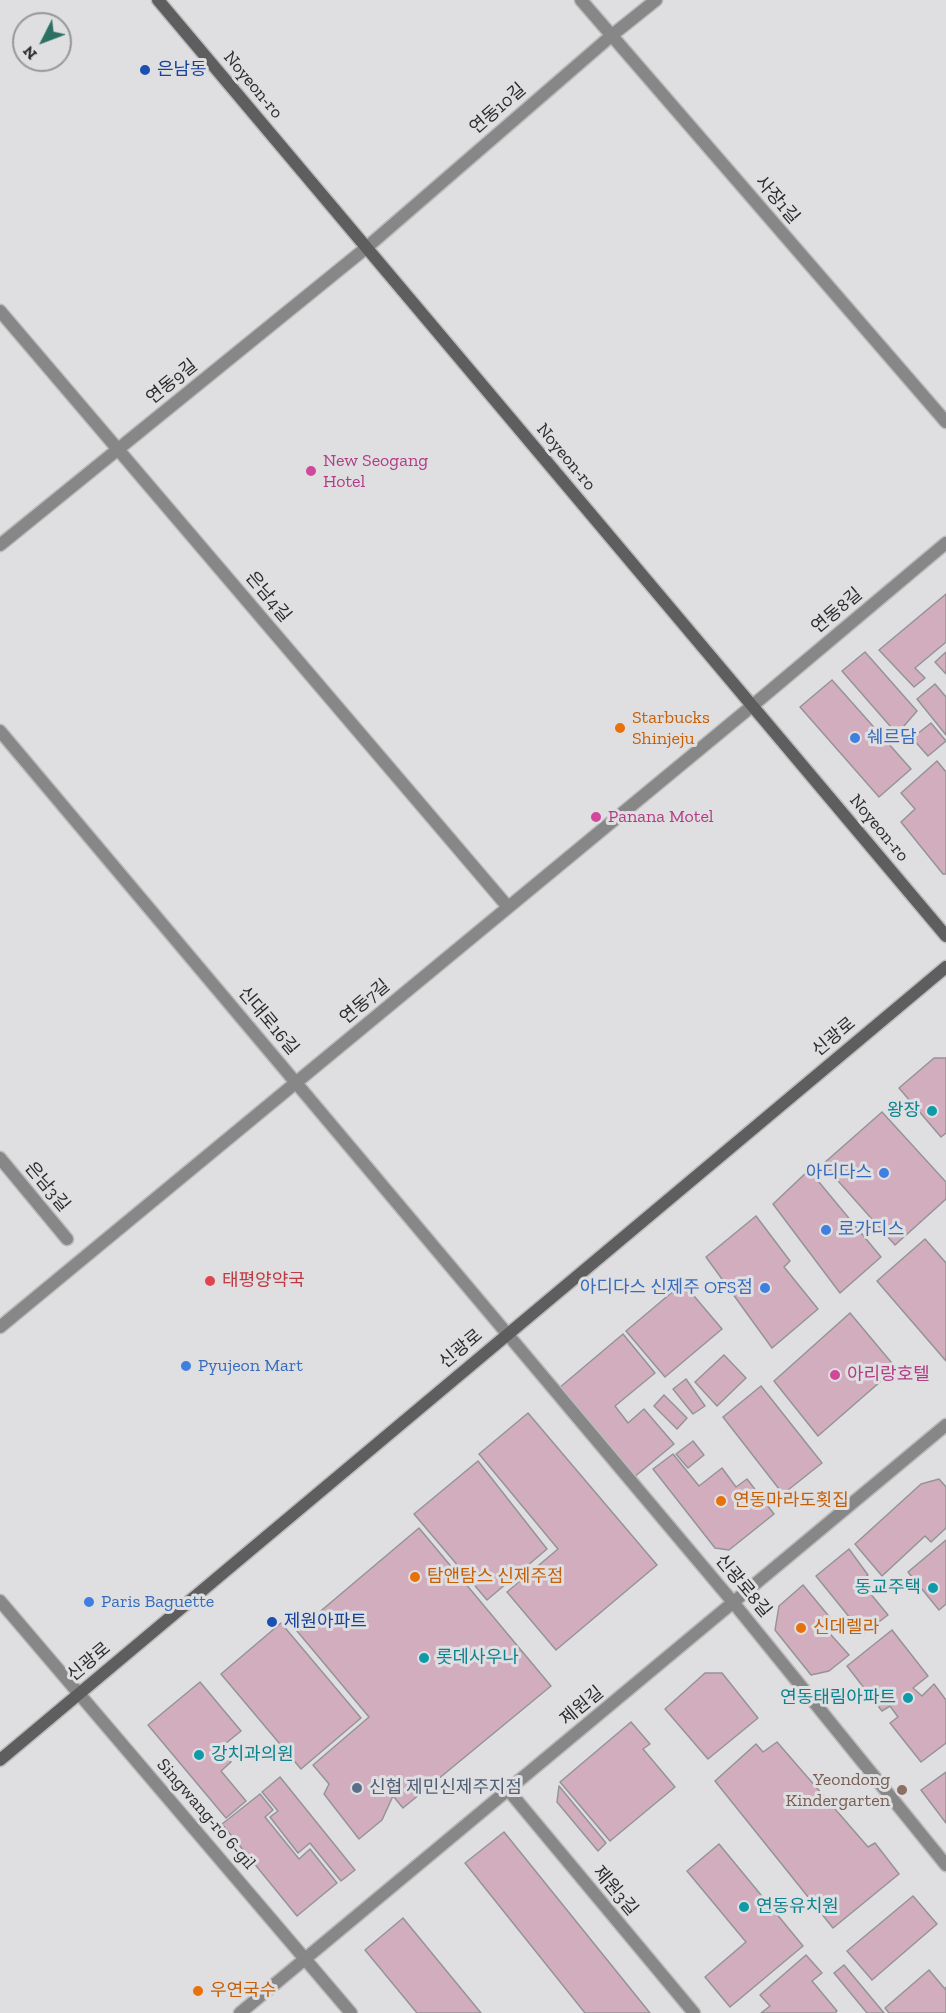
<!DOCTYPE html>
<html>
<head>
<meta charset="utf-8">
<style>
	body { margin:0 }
	#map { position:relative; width:946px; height:2013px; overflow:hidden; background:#dfdfe1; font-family:"Zilla Slab",serif }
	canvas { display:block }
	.north { position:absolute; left:12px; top:12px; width:60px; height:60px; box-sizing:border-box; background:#dfdfe1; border:2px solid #979799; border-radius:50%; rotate:228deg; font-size:16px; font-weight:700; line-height:24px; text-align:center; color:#2c2c2d }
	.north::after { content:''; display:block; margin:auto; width:21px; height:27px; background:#2c7063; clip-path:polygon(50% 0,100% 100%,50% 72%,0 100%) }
</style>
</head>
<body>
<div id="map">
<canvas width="946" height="2013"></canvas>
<div class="north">N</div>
</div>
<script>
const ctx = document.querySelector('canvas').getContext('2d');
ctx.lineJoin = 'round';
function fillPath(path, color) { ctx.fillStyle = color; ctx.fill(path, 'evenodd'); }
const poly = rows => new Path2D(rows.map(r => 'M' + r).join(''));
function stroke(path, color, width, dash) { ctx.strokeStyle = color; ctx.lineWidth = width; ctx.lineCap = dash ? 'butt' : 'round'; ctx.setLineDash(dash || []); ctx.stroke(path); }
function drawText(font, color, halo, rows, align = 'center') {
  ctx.font = font + ' "Zilla Slab","Noto Sans KR",serif'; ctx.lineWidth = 6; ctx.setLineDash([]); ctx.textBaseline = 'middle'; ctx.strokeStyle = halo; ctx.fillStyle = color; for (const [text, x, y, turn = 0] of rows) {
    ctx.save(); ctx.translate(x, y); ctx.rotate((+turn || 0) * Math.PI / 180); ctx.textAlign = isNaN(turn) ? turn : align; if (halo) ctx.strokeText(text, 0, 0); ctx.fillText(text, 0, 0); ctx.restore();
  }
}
const building = poly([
	[946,594,946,642,915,668,925,678,914,687,879,650,946,594],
	[865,652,917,711,897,734,842,671,865,652],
	[946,652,946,674,935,662,946,652],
	[832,680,911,769,879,797,800,707,832,680],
	[935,684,946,697,946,735,917,699,935,684],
	[931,723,946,741,928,756,912,738,931,723],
	[937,761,946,772,946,874,943,874,901,822,915,809,901,793,937,761],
	[934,1058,946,1058,946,1133,941,1137,899,1088,934,1058],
	[882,1112,946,1182,946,1199,895,1245,823,1164,882,1112],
	[809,1170,881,1257,840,1293,773,1204,809,1170],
	[756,1216,790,1261,784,1267,818,1309,772,1348,706,1257,756,1216],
	[925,1239,946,1263,946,1361,877,1281,925,1239],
	[683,1283,722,1329,665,1377,626,1331,683,1283],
	[850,1313,896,1368,818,1436,774,1381,850,1313],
	[623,1334,655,1373,615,1406,628,1423,644,1409,674,1444,633,1478,559,1388,623,1334],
	[724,1355,746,1378,717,1406,695,1382,724,1355],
	[686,1379,705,1406,693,1414,673,1389,686,1379],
	[761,1386,822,1463,783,1494,723,1417,761,1386],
	[664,1395,687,1418,677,1429,654,1406,664,1395],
	[528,1413,657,1565,556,1650,507,1592,558,1549,479,1454,528,1413],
	[693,1441,704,1455,688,1468,676,1454,693,1441],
	[673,1454,699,1486,722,1468,736,1487,747,1479,774,1514,729,1550,715,1548,653,1469,673,1454],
	[478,1461,547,1549,487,1600,414,1514,478,1461],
	[939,1479,946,1487,946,1528,931,1542,925,1536,882,1576,855,1544,921,1484,939,1479],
	[419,1528,551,1686,403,1808,393,1796,382,1820,359,1839,324,1794,329,1784,313,1765,369,1717,297,1631,419,1528],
	[946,1540,946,1604,939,1610,908,1572,946,1540],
	[849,1549,868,1575,860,1581,888,1615,863,1634,816,1576,849,1549],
	[803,1585,832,1620,824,1627,849,1655,829,1671,811,1675,775,1630,779,1606,803,1585],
	[281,1623,361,1718,301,1769,221,1674,281,1623],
	[892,1630,928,1676,913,1688,922,1696,934,1684,946,1700,946,1743,921,1762,890,1723,898,1717,890,1706,882,1711,847,1666,892,1630],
	[705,1673,722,1673,758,1718,708,1759,665,1709,705,1673],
	[200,1682,241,1731,220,1748,231,1762,221,1771,246,1801,226,1818,148,1725,200,1682],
	[631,1722,650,1744,643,1749,675,1787,610,1841,560,1782,631,1722],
	[777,1742,868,1847,875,1843,899,1874,833,1928,715,1781,756,1744,763,1752,777,1742],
	[946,1772,946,1823,921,1790,946,1772],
	[280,1777,355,1870,341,1881,310,1843,298,1853,270,1817,278,1811,262,1792,280,1777],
	[559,1786,606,1843,598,1851,557,1802,559,1786],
	[260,1794,273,1810,265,1817,299,1859,310,1849,337,1883,297,1916,222,1824,260,1794],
	[504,1832,650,2013,585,2013,465,1863,504,1832],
	[719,1844,803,1946,730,2007,705,1977,746,1942,687,1871,719,1844],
	[913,1896,937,1924,872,1980,847,1951,913,1896],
	[403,1918,481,2013,417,2013,365,1950,403,1918],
	[806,1955,822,1973,812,1981,837,2011,835,2013,761,2013,770,2006,760,1995,806,1955],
	[844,1965,884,2013,867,2013,834,1973,844,1965],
	[929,1970,945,1989,946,1987,946,2013,889,2013,885,2008,929,1970]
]);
const street = poly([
	[581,0,946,422],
	[0,311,508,907],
	[0,545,366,248,611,36,656,0],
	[0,731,732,1601,946,1865],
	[0,1158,67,1239],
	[0,1327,752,706,946,543],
	[0,1601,351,2013],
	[509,1791,694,2013],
	[240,2013,946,1425]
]);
const secondary = poly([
	[158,0,946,936],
	[0,1760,946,967]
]);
const markers = [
	[145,70,6,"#1a4fb4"],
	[311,471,6,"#d1479c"],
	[620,728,6,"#e8710a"],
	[855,738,6,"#3f7fe0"],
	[596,817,6,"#d1479c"],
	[932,1111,6,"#0f9aa8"],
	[884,1173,6,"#3f7fe0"],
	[826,1230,6,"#3f7fe0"],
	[210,1281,6,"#e0444e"],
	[765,1288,6,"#3f7fe0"],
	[186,1366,6,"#3f7fe0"],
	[835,1375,6,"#d1479c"],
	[721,1501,6,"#e8710a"],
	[415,1577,6,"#e8710a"],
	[933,1588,6,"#0f9aa8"],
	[89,1602,6,"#3f7fe0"],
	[272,1622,6,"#1a4fb4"],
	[801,1628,6,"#e8710a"],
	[424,1658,6,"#0f9aa8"],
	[908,1698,6,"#0f9aa8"],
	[199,1755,6,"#0f9aa8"],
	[357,1788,6,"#5c6f8a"],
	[902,1790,6,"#8d6e63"],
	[744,1907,6,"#0f9aa8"],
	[198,1991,6,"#e8710a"]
];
const transitNames = [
	["은남동",157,70],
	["제원아파트",284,1622]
];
const streetNames = [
	["Noyeon-ro",253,85,50],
	["연동10길",498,109,-41],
	["사장1길",777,200,49],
	["연동9길",172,382,-39],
	["Noyeon-ro",566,457,50],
	["은남4길",268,597,50],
	["연동8길",837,611,-40],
	["Noyeon-ro",879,828,50],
	["연동7길",365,1002,-40],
	["신대로16길",268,1021,50],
	["신광로",834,1037,-40],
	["은남3길",47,1187,50],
	["신광로",461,1349,-40],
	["신광로8길",743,1586,50],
	["신광로",89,1662,-40],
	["제원길",582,1706,-40],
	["Singwang-ro 6-gil",206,1814,49],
	["제원3길",615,1891,50]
];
const hotelNames = [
	["New Seogang",323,461],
	["Hotel",323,482],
	["Panana Motel",608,817],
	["아리랑호텔",847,1375]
];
const foodNames = [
	["Starbucks",632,718],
	["Shinjeju",632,739],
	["연동마라도횟집",733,1501],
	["탐앤탐스 신제주점",427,1577],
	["신데렐라",813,1628],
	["우연국수",210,1991]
];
const shopNames = [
	["쉐르담",867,738],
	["아디다스",872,1173,"right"],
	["로가디스",838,1230],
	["아디다스 신제주 OFS점",753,1288,"right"],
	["Pyujeon Mart",198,1366],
	["Paris Baguette",101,1602]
];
const cultureNames = [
	["왕장",920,1111],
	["동교주택",921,1588],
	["롯데사우나",436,1658,"left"],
	["연동태림아파트",896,1698],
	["강치과의원",211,1755,"left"],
	["연동유치원",756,1907,"left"]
];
const healthNames = [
	["태평양약국",222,1281]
];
const educationNames = [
	["Yeondong",890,1780],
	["Kindergarten",890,1801]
];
const serviceNames = [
	["신협 제민신제주지점",369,1788]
];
fillPath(building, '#d1adbe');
stroke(building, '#959495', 1.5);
stroke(street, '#bbbbbd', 15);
stroke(secondary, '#bbbbbd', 15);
stroke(street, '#888787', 12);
stroke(secondary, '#5f5e5e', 12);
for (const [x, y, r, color] of markers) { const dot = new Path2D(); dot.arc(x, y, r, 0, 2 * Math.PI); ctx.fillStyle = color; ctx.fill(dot); stroke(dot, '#dfdfe1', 2); }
drawText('18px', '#164399', '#dfdfe1', transitNames, 'left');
drawText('18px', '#2c2c2d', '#dfdfe1', streetNames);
drawText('18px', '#b23c85', '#dfdfe1', hotelNames, 'left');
drawText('18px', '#c56008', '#dfdfe1', foodNames, 'left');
drawText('18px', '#366cbe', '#dfdfe1', shopNames, 'left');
drawText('18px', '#0d838f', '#dfdfe1', cultureNames, 'right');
drawText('18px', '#be3a42', '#dfdfe1', healthNames, 'left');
drawText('18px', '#785e54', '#dfdfe1', educationNames, 'right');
drawText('18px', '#4e5e75', '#dfdfe1', serviceNames, 'left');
</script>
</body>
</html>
